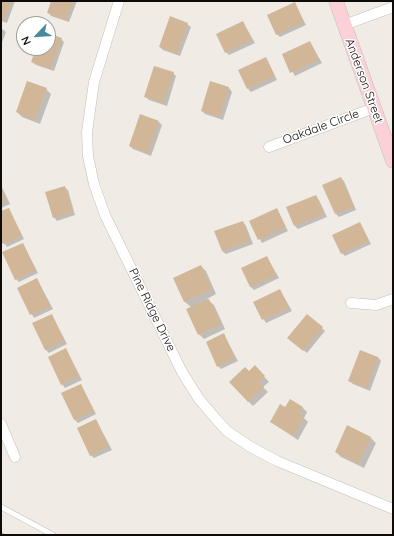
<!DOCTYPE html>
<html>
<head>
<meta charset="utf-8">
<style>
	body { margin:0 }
	#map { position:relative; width:394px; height:536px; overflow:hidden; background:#f0ece5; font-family:Quicksand,sans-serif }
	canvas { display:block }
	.frame { position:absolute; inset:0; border:2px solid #0d0c0a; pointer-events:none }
	.north { position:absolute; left:16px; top:16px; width:40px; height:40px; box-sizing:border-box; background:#fff; border:1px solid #9e9e9d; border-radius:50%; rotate:245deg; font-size:11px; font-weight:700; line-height:16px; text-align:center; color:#0d0c0a }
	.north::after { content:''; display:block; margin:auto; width:14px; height:18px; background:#498a9c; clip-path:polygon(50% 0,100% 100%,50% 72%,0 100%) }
</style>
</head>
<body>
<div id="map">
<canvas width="394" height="536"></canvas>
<div class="frame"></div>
<div class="north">N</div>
</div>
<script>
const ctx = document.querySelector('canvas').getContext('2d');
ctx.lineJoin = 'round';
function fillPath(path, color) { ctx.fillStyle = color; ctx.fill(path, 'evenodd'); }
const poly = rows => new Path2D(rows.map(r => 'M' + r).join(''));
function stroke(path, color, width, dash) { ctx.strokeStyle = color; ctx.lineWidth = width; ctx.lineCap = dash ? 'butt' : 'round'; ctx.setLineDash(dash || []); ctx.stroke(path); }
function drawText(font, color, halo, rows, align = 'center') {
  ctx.font = font + ' Quicksand,sans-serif'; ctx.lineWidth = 3; ctx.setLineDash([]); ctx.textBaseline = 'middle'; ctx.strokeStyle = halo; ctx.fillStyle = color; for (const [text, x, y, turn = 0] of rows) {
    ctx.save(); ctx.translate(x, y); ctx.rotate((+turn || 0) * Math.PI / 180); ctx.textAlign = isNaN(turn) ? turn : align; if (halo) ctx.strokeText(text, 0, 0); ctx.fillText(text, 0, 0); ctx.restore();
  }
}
const shadow = poly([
	[1,1,15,1,7,23,1,21],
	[52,1,77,1,69,22,51,16,48,12],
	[294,3,306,25,280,37,277,34],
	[243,22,255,43,229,55,226,52],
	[187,24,191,27,180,56,163,50,160,47],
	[1,28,6,32,1,45],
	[48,34,61,39,64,42,54,71,36,65,32,62,37,48,48,48],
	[310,42,322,63,295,76,283,55],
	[266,58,277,80,251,92,248,89],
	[173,73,176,76,167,106,149,100,146,97],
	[211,82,229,88,232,92,223,120,205,114,202,111],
	[46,89,51,94,40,124,22,117,17,112],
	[159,122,162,125,151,156,133,149,130,146],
	[341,178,344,181,356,210,339,217,336,214],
	[1,185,10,204,1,208],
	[64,187,68,190,75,215,57,221,54,217],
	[316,196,319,200,327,217,298,229,295,226],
	[9,209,24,239,7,247,1,239,1,212],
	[276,209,288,231,262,243,250,221],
	[243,222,246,226,253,244,226,254,222,251],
	[360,223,371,244,345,256,342,253],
	[23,244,38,273,19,282,16,279],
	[267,257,279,278,254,290,250,286],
	[201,266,206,271,216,294,207,299,214,305,225,329,204,339,199,334,192,308,185,302,175,278],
	[37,279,53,309,34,318,18,288],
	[280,290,292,311,266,323,254,302],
	[52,315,67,344,49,353,45,349],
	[322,328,325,331,307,353,292,341],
	[224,335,238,361,221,369,218,366],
	[66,349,82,380,65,388,62,384],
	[378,357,381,361,370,391,353,384,349,381],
	[255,367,269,382,263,387,268,392,253,406,248,401,249,372],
	[81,385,96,414,78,423,75,420],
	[302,407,307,412,304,418,308,422,298,440,271,422,285,409],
	[96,420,112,450,94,458,91,455],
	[371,438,376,443,364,468,341,457,336,452],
	[1,532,7,535,1,535]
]);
const building = poly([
	[1,1,11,1,4,20,1,19],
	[51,1,73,1,66,20,47,13],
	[295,2,304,22,276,35,267,15],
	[170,16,188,23,177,54,159,47],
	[243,21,252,40,225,53,216,34],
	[48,33,62,38,50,69,31,62,36,48,48,48],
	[310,41,319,60,290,73,282,54],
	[266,57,275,76,247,89,238,70],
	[154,66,174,72,163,103,144,97],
	[27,81,47,88,35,120,16,112],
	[210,81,229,87,220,117,201,111],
	[140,114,159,121,148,153,129,146],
	[341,177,354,207,335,214,322,185],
	[65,186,73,212,53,218,45,192],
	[1,187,7,200,1,203],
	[316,195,324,214,294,226,286,207],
	[9,208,22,236,3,244,1,241,1,211],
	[277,208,286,227,258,240,249,221],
	[243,221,250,241,222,251,214,231],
	[360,222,369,241,341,254,332,235],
	[23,243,36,270,15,280,2,252],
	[267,256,276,275,250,287,241,268],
	[201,265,212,289,184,302,173,278],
	[37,278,50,306,30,315,17,288],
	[280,289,289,308,262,320,253,302],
	[209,299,221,324,198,335,186,309],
	[52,314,64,341,45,350,32,323],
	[307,314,323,327,303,351,287,338],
	[224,333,235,358,217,367,206,342],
	[66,348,79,376,61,385,48,357],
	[360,350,378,357,367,388,348,381],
	[255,365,265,376,259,382,264,387,248,402,229,382,245,367,249,371],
	[81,384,94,411,74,420,61,393],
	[290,399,303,407,299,413,304,416,293,436,270,422,280,404,285,407],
	[96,419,109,446,90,456,77,428],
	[347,425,371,437,358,464,335,452]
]);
const lane = poly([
	[1,507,53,535]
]);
const street = poly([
	[119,1,94,82,87,132,88,156,94,184,105,215,182,372,199,399,216,419,227,431,249,446,277,461,393,509],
	[344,25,393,7],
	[269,147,374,108],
	[351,303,376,305,393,299],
	[1,424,15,457]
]);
const secondary = poly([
	[336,1,393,161]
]);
const streetNames = [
	["Anderson Street",364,81,70],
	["Oakdale Circle",321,127,-20],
	["Pine Ridge Drive",152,310,64]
];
fillPath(shadow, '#0003');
fillPath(building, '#d1b698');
stroke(lane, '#c3bfb8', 6);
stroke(street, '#c3bfb8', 11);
stroke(secondary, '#c3bfb8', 15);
stroke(lane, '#fff', 5);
stroke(street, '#fff', 10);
stroke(secondary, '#fbd1d7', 14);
drawText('12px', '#0d0c0a', '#fff', streetNames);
</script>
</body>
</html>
